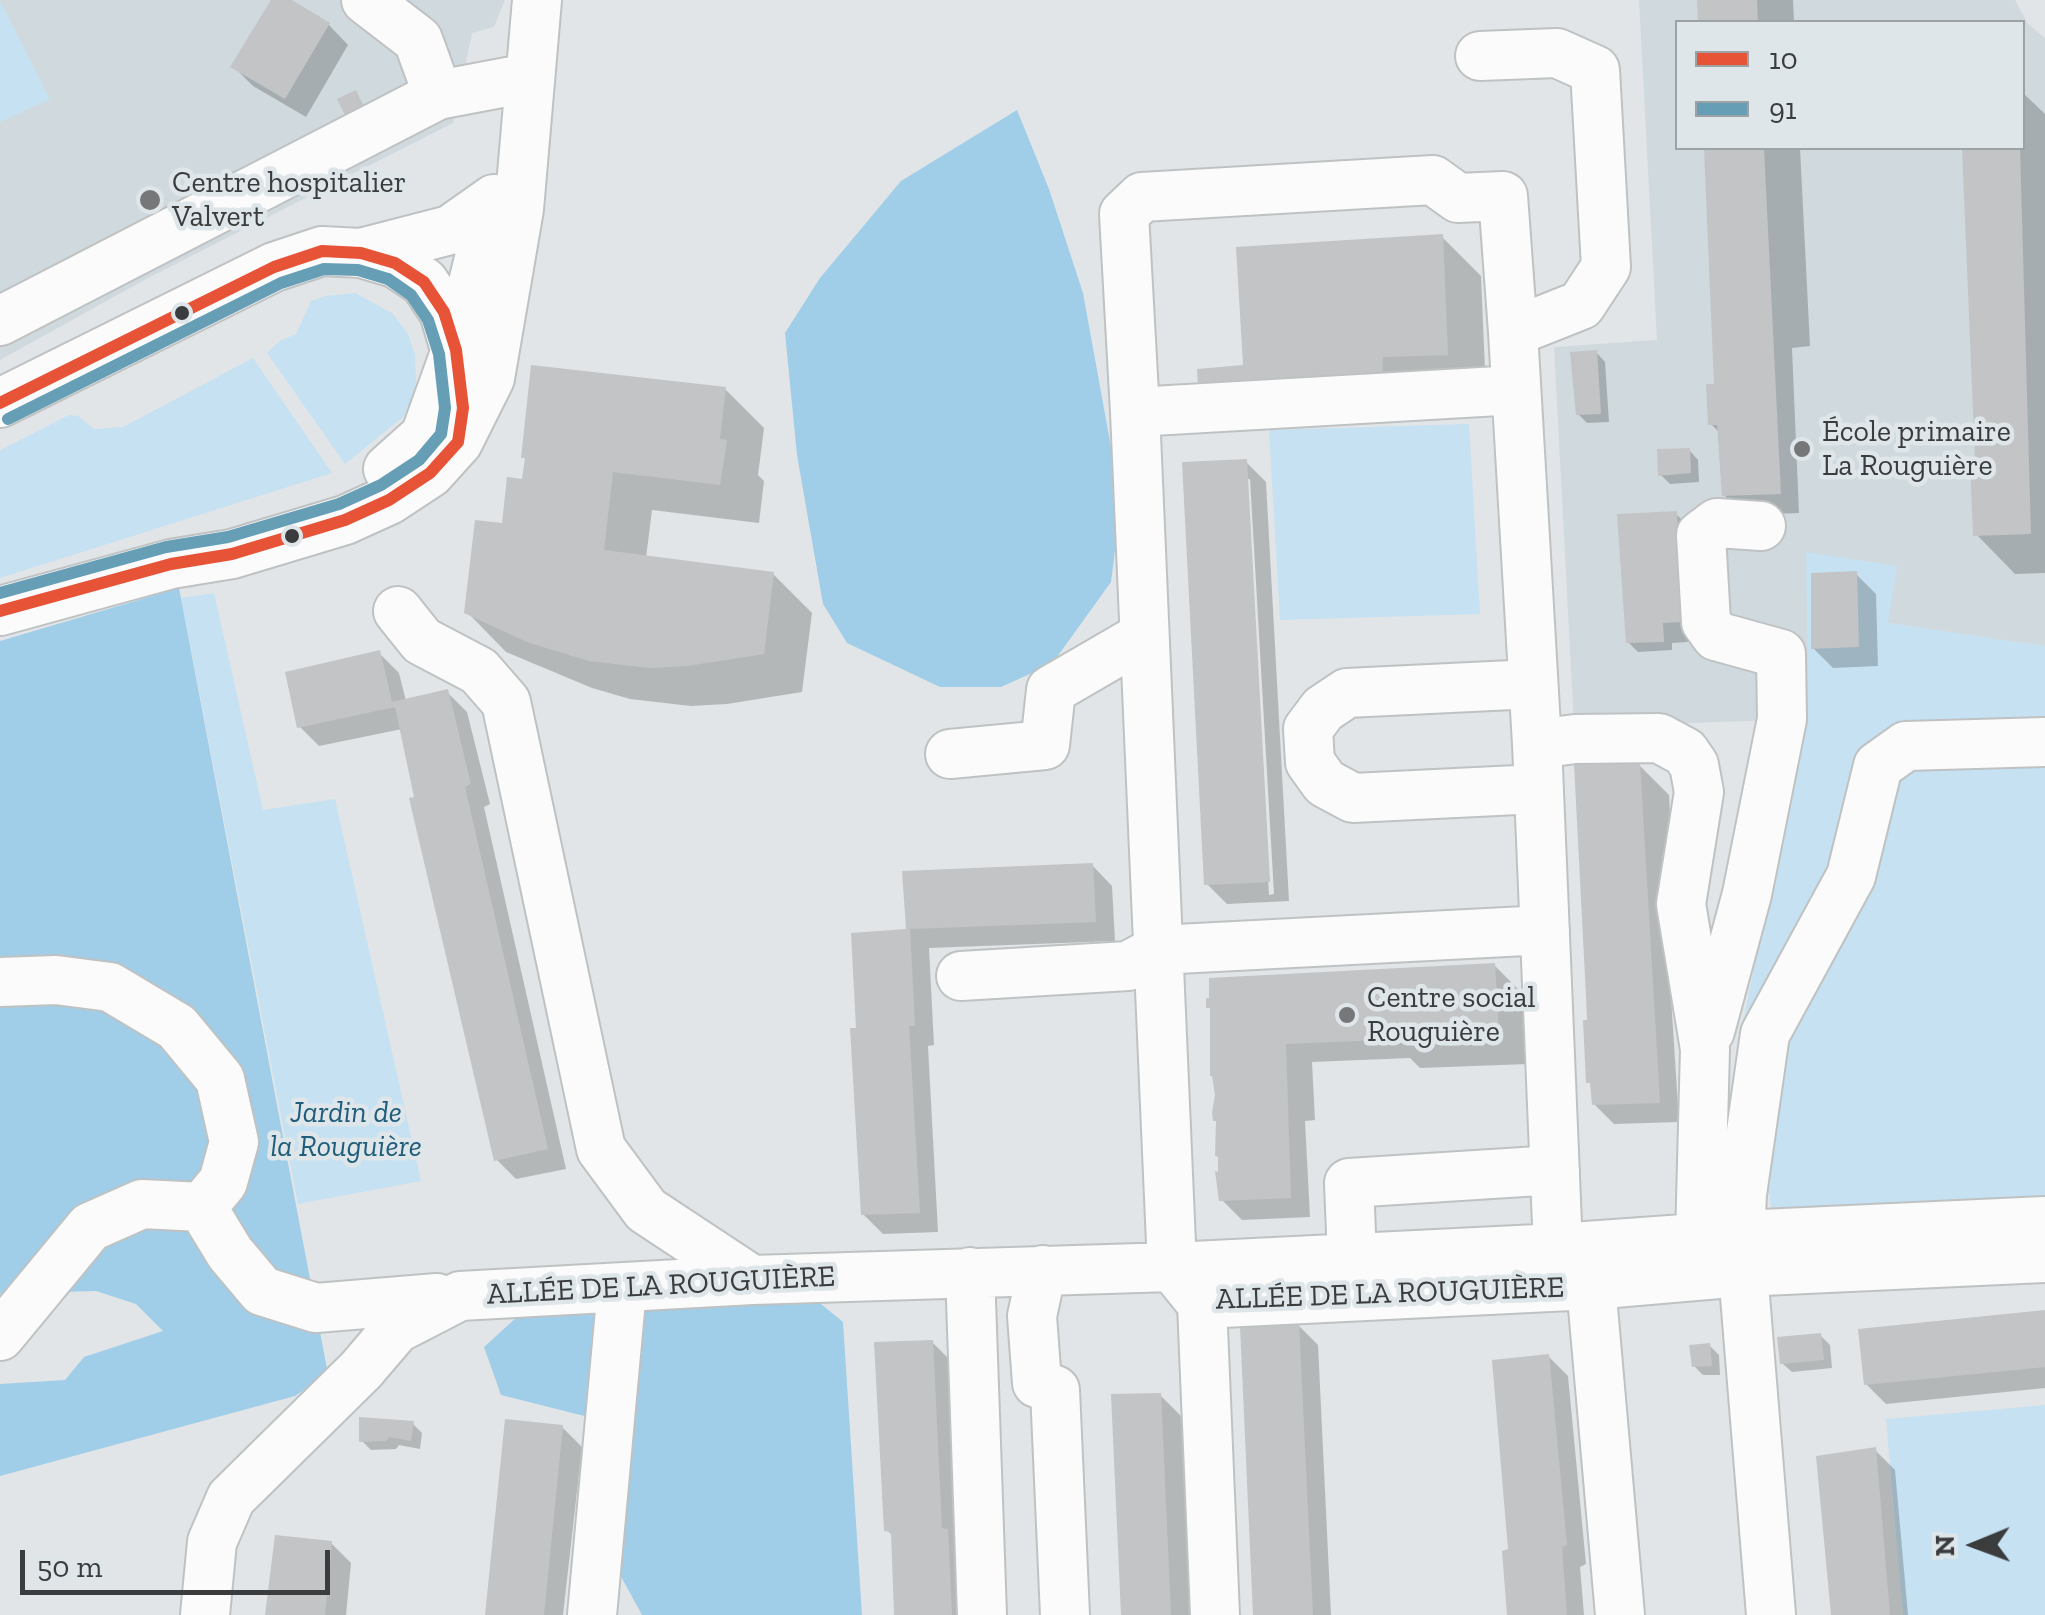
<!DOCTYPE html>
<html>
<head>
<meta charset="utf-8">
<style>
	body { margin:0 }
	#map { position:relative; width:2045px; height:1615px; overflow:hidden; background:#e2e5e7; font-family:"Zilla Slab",serif }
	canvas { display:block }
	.legend { position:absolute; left:1675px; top:20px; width:350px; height:130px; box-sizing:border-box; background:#dfe6ea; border:2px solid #9da2a5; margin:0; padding:12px 18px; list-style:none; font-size:30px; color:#3a3c3e }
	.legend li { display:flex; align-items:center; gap:20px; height:50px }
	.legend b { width:50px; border:2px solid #9da2a5 }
	.north { position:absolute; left:1925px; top:1495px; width:100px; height:100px; -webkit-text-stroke:8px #dfe6ea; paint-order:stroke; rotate:269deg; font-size:28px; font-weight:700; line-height:40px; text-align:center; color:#3a3c3e }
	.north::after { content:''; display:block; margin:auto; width:35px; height:45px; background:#3a3c3e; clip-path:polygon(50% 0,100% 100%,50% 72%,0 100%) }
	.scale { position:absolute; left:20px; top:1550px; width:310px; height:45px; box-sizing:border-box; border:5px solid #3a3c3e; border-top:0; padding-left:12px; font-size:30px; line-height:35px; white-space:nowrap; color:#3a3c3e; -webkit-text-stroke:8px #dfe6ea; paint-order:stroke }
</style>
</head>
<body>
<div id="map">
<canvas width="2045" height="1615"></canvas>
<ul class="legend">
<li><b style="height:12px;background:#e75337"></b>10</li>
<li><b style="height:12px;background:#669eb6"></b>91</li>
</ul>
<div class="north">N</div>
<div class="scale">50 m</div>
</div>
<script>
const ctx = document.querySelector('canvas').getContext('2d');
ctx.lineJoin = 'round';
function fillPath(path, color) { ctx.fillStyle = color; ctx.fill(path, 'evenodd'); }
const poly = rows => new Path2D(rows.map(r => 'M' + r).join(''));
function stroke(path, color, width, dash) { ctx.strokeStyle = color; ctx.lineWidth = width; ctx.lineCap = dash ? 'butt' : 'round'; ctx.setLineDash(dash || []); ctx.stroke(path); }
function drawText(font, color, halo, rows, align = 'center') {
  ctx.font = font + ' "Zilla Slab",serif'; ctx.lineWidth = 9; ctx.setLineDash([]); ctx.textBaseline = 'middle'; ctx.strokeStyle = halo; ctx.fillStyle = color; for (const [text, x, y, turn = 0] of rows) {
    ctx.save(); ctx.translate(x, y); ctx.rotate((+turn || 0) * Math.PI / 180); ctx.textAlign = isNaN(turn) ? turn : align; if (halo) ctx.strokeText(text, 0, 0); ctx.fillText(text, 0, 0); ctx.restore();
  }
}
const built = poly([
	[0,0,505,0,494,27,472,33,453,123,148,278,0,360],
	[1639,0,2015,0,2028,24,2045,38,2045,646,1887,623,1808,705,1807,719,1574,727,1554,347,1657,340],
	[1678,22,2022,22,2022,148,1678,148]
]);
const green = poly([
	[0,1,50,99,0,122],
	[355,293,392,313,408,334,415,355,416,379,414,399,403,417,345,464,267,353,280,341,296,334,311,301,325,296],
	[253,358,332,473,0,578,0,450,69,415,78,416,94,429,123,427],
	[1469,424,1480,614,1280,620,1269,430],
	[1806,552,1897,566,1888,623,2045,646,2045,1198,1772,1213,1769,1194,1727,1195,1738,1046,1808,705],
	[214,593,263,810,335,799,421,1181,298,1204,181,598],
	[2045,1405,2045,1615,1903,1615,1886,1419]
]);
const forest = poly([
	[1017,110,1049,189,1083,293,1121,502,1111,582,1052,664,1001,687,940,687,847,643,823,604,797,455,785,333,820,278,901,181],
	[179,588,328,1374,295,1396,0,1476,0,1384,65,1380,84,1357,163,1331,136,1304,96,1291,0,1294,0,641],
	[815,1299,843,1322,862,1615,642,1615,618,1571,628,1427,501,1395,484,1347,517,1317]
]);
const shadow = poly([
	[274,0,287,0,329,25,348,45,306,117,253,86,233,66],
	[1699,0,1793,0,1794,22,1700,22],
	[2022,92,2045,114,2045,573,2015,574,1976,534,1977,461,1964,148,2022,148],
	[1706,148,1800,148,1810,346,1792,348,1799,513,1744,515,1724,495,1720,433,1711,424,1717,387],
	[1442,237,1481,276,1486,393,1250,368],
	[1596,352,1605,362,1609,422,1587,423,1578,414],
	[725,389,764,428,758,475,764,481,759,523,652,510,646,558,773,574,812,613,802,692,727,704,691,706,630,699,592,688,506,652,467,612,525,482,527,460,523,457],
	[1689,450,1698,460,1699,482,1670,484,1660,474],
	[1246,462,1266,482,1289,901,1227,904,1207,884],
	[1245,479,1250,479,1274,894,1269,895],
	[1676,514,1696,534,1702,641,1672,643,1672,650,1638,652,1628,642],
	[1856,574,1876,594,1878,666,1833,668,1813,648],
	[379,653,399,673,406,701,447,692,467,712,490,804,484,807,566,1169,516,1179,496,1159,402,729,319,746,299,726],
	[1639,765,1669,795,1676,919,1666,919,1679,1122,1614,1124,1594,1104],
	[1092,865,1112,886,1115,941,929,948,934,1045,928,1046,938,1232,883,1234,863,1214,858,1031,908,931,904,873],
	[1494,965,1524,995,1528,1064,1420,1068,1410,1058,1312,1062,1315,1120,1305,1121,1310,1217,1242,1220,1222,1200,1211,980],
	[2045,1313,2045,1388,1886,1404,1866,1384],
	[1298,1325,1318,1345,1331,1615,1256,1615],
	[1820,1335,1830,1345,1832,1368,1792,1372,1782,1363],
	[932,1342,952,1362,970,1615,897,1615,893,1536,887,1530],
	[1710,1346,1719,1355,1720,1375,1703,1375,1694,1366],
	[1548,1356,1568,1376,1586,1564,1580,1567,1584,1615,1510,1615,1510,1551],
	[1160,1395,1190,1425,1199,1615,1124,1615],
	[413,1424,422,1433,420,1449,399,1445,396,1449,371,1450,362,1441],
	[562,1427,582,1447,563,1615,487,1615],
	[1875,1450,1895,1470,1908,1615,1833,1615],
	[331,1543,351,1563,346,1615,268,1615]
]);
const building = poly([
	[271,0,292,0,330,23,285,99,230,67],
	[1697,0,1757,0,1758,22,1698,22],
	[356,90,365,109,346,117,337,99],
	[1704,148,1764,148,1781,494,1722,496,1717,425,1708,425,1706,384,1714,384],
	[1962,148,2020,148,2031,534,1973,536,1970,461,1975,459],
	[1443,234,1448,355,1383,357,1382,375,1198,385,1197,369,1243,365,1236,247],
	[1597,350,1601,414,1576,415,1570,352],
	[531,365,726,387,720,439,727,440,720,485,613,472,604,550,774,572,764,654,687,666,651,668,589,661,527,642,464,613,475,520,502,523,507,477,522,479,525,458,521,458],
	[1690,448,1691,473,1658,476,1657,449],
	[1247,459,1270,882,1204,885,1182,462],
	[1677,511,1683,622,1663,623,1664,642,1626,643,1617,514],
	[1857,571,1859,647,1811,649,1811,573],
	[380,650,392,702,448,689,471,784,465,787,548,1149,494,1161,409,798,414,797,395,707,297,728,285,672],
	[1631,761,1640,763,1660,1103,1592,1105,1590,1083,1586,1083,1583,1020,1587,1020,1586,996,1574,764],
	[1093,863,1096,922,910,929,915,1026,909,1026,920,1213,861,1215,850,1028,856,1028,851,933,906,929,902,871],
	[1495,963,1499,1035,1286,1044,1291,1198,1219,1201,1215,1171,1218,1172,1218,1157,1215,1156,1216,1121,1213,1121,1212,1112,1215,1095,1212,1076,1210,1076,1210,1008,1206,1008,1206,998,1209,998,1209,978],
	[2045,1310,2045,1367,1864,1385,1858,1329],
	[1299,1322,1313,1615,1253,1615,1240,1326],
	[1821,1333,1824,1360,1780,1364,1777,1337],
	[933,1340,942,1528,948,1529,952,1615,894,1615,891,1532,884,1531,874,1342],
	[1710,1343,1712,1366,1692,1367,1689,1345],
	[1549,1354,1567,1545,1562,1547,1567,1615,1507,1615,1502,1551,1508,1549,1492,1360],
	[1161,1393,1171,1615,1121,1615,1111,1394],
	[359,1417,414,1421,411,1441,389,1437,386,1441,359,1442],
	[505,1419,563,1425,544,1615,485,1615],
	[1876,1447,1890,1615,1831,1615,1816,1456],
	[275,1535,332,1541,325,1615,265,1615]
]);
const minor = poly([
	[366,0,418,40,438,95],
	[1480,56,1557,53,1595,70,1606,267,1581,305,1513,332,1537,744,1558,1248,1591,1285,1620,1615],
	[361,253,450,230,494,199],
	[0,321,438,95,528,78],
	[0,403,274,267,322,251,361,253,395,263,424,282,444,312,458,359],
	[1135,412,1124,214,1142,197,1433,180,1458,198,1503,196,1513,332],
	[388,469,425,436,456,350,487,227],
	[0,611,171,564,232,554,345,520,389,500,430,473,458,442,490,378,519,209,537,0],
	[398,611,422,641,479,671,506,702,601,1149,646,1210,752,1280],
	[1533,684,1347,693,1323,709,1308,729,1310,762,1325,783,1353,798,1538,789],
	[1537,744,1575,739,1659,738,1685,752,1694,765,1699,792,1681,904,1705,1049,1700,1238],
	[950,754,1045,745,1051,690,1144,636],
	[961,976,1128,966,1158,950,1545,930],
	[0,982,56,980,110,987,177,1027,220,1079,234,1142,223,1182,202,1207],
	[1710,1031,1747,894,1782,719,1781,654,1716,636,1706,622,1701,535,1717,523,1761,526],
	[1352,1258,1349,1183,1555,1170],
	[1172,1267,1135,412,1516,390],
	[1172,1267,1202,1304,1591,1285,1742,1272,2045,1258],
	[1042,1270,1032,1316,1037,1383,1055,1390,1065,1615],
	[970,1272,982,1615],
	[1202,1304,1215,1615],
	[0,1336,90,1227,142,1204,202,1207,230,1253,262,1291,316,1308,437,1298],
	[205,1615,212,1542,231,1498,361,1370,396,1329,460,1296,752,1280,1172,1267,1558,1248,1740,1235,2045,1221],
	[592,1615,622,1289],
	[1771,1615,1740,1235,1742,1194,1765,1034,1851,876,1878,766,1906,746,2045,742]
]);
const bus1 = poly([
	[0,403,274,267,322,251,361,253,395,263,424,282,444,312,456,350,463,408,458,442,430,473,389,500,345,520,232,554,171,564,0,611]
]);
const bus2 = poly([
	[0,593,166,547,228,537,339,504,381,485,419,460,441,434,445,408,439,354,428,320,411,295,388,279,358,270,324,269,281,283,8,419]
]);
const markers = [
	[150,200,12,"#757779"],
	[182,313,9,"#3a3c3e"],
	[1802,449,10,"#757779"],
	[292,536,9,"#3a3c3e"],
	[1347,1015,10,"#757779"]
];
const poiNames = [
	["Centre hospitalier",172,183],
	["Valvert",172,217],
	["École primaire",1822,432],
	["La Rouguière",1822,466],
	["Centre social",1367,998],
	["Rouguière",1367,1032]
];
const parkNames = [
	["Jardin de",346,1113],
	["la Rouguière",346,1147]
];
const streetNames = [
	["ALLÉE DE LA ROUGUIÈRE",661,1286,-3],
	["ALLÉE DE LA ROUGUIÈRE",1390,1294,-2]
];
fillPath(built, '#d0d9de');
fillPath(green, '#c6e1f1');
fillPath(forest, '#a0cee8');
fillPath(shadow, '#0003');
fillPath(building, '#c2c4c6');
stroke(minor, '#bfc2c3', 52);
stroke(minor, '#fbfbfb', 48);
stroke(bus1, '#e75337', 12);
stroke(bus2, '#669eb6', 12);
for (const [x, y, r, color] of markers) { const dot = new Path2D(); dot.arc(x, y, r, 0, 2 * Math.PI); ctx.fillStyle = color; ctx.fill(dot); stroke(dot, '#dfe6ea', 4); }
drawText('30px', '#3a3c3e', '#dfe6ea', poiNames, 'left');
drawText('italic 30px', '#1f5d7b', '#dfe6ea', parkNames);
drawText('30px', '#3a3c3e', '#dfe6ea', streetNames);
</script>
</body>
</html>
